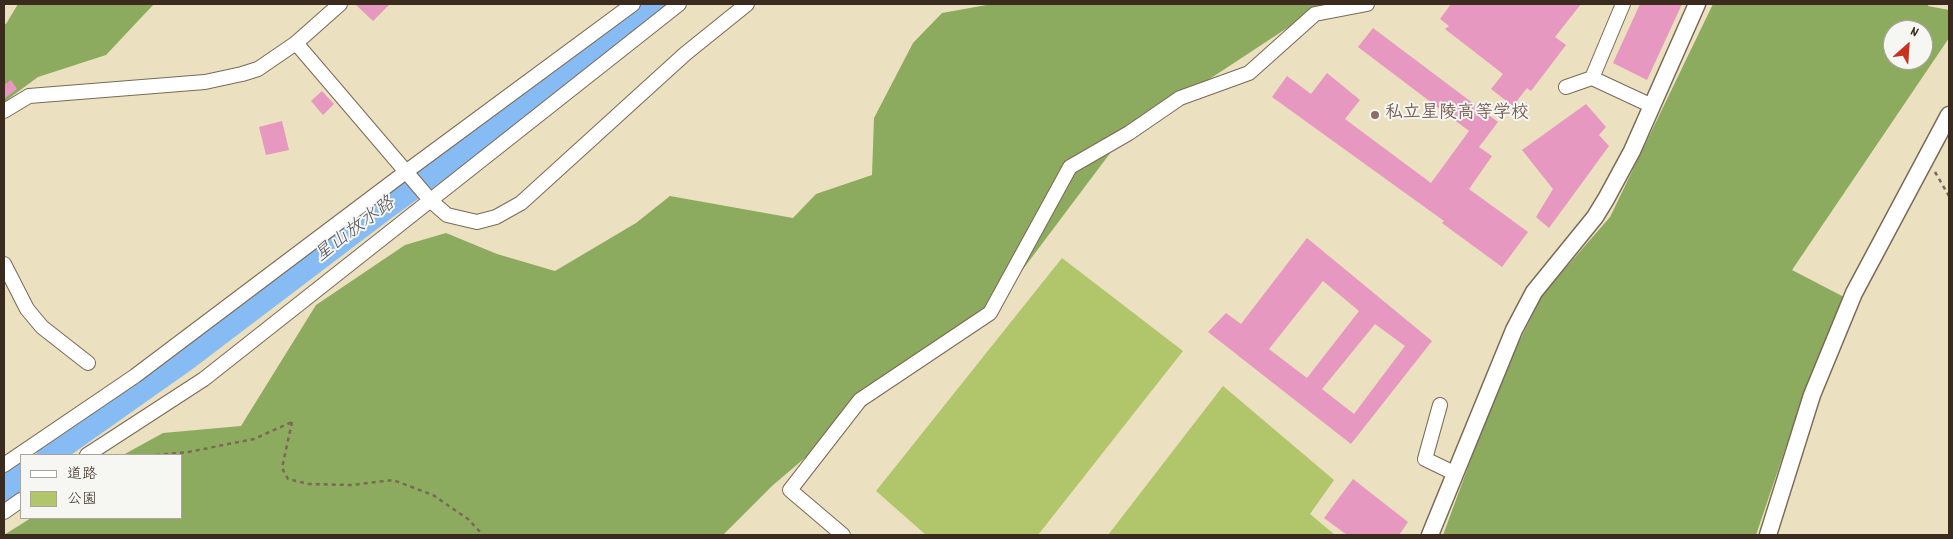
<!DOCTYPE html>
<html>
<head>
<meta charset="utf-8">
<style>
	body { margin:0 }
	#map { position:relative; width:1953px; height:539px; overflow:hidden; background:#ebe0bf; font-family:Dekko,"Klee One",sans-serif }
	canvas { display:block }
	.frame { position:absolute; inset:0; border:5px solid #3b2a1e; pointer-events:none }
	.legend { position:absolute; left:20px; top:454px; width:162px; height:65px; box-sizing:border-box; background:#f6f6f2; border:1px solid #aba49d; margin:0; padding:6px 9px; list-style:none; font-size:15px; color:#3b2a1e }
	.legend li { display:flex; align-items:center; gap:10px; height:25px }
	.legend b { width:25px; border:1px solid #aba49d }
	.north { position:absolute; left:1883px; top:20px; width:50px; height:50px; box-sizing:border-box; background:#f6f6f2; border:1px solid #aba49d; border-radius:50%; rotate:26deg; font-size:14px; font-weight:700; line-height:20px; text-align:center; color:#3b2a1e }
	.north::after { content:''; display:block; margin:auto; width:18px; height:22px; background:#c8321e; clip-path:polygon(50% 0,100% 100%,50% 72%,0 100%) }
</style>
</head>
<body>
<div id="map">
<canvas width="1953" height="539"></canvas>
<div class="frame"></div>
<ul class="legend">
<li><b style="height:6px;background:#fff"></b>道路</li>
<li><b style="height:14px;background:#b1c66a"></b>公園</li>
</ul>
<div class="north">N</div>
</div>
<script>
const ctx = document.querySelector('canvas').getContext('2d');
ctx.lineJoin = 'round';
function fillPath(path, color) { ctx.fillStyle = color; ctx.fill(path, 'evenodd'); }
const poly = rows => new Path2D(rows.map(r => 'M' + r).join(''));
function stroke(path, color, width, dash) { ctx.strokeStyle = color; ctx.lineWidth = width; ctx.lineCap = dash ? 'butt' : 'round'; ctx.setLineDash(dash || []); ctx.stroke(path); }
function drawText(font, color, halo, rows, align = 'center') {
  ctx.font = font + ' Dekko,"Klee One",sans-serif'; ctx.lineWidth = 4; ctx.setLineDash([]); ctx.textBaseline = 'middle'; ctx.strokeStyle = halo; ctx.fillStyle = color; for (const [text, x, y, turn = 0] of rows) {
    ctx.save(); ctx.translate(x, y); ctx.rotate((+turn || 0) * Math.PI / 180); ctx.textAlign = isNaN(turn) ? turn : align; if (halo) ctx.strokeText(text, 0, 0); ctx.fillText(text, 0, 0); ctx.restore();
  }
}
const green = poly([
	[1062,258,1183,351,1038,535,926,535,876,491],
	[1223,386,1334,480,1310,514,1335,535,1108,535]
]);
const forest = poly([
	[18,4,154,4,106,55,38,77,4,102,4,23,6,24],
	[992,4,1349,4,1316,9,1123,136,984,321,950,334,772,486,723,535,4,535,31,518,181,518,181,455,123,455,163,433,241,426,316,305,405,245,446,233,497,254,555,271,636,223,670,196,793,218,816,194,872,175,874,118,913,43,942,13],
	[1713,4,1928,4,1928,6,1949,10,1949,38,1792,270,1844,297,1792,429,1756,535,1443,535,1501,378,1543,294,1610,217],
	[1893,30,1923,30,1923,60,1893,60]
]);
const river = poly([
	[49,455,185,359,380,211,597,53,661,4],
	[4,489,21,476]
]);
const building = poly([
	[355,4,390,4,373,21],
	[1451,4,1581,4,1555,37,1566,45,1531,91,1527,88,1513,106,1491,89,1503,74,1445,29,1449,26,1440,19],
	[1640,4,1682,4,1647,80,1613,63],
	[1373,28,1498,122,1479,147,1492,156,1469,189,1528,232,1502,267,1442,223,1444,221,1272,97,1287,76,1311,94,1327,73,1360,100,1345,119,1431,183,1469,131,1358,47],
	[11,80,17,89,4,99,4,85],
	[322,91,334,104,323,115,311,101],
	[1586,104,1606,127,1599,135,1609,146,1549,228,1536,217,1553,189,1522,150],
	[282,121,289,150,266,155,259,127],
	[1307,238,1432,341,1351,444,1208,332,1226,313,1241,324],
	[1323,281,1359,311,1307,378,1269,349],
	[1375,324,1405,346,1354,414,1322,389],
	[1353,479,1408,522,1399,535,1347,535,1324,518]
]);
const path = poly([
	[1935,172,1949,196],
	[292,422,282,468,288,479,309,484,351,485,393,480,433,495,468,519,483,535],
	[156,455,188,452,254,439,292,422]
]);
const minor = poly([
	[1623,4,1592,78,1650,105],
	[296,43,431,201,447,215,477,222,496,217,521,203,685,54,747,4],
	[1566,87,1592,78],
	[4,111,29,96,205,82,242,74,258,69,296,43,340,4],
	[4,264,27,309,42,327,88,363],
	[1440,405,1425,459,1454,473],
	[87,455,204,379,679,4],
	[4,465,135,376,407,171,633,4],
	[4,512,21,500],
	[843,535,790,490,860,400,990,313,1070,167,1129,133,1180,98,1249,73,1315,14,1367,4]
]);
const tertiary = poly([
	[1430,535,1514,330,1534,292,1595,217,1606,199,1632,151,1697,4],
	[1768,535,1812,395,1854,293,1949,115]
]);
const markers = [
	[1375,115,5,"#8d6e63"]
];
const educationNames = [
	["私立星陵高等学校",1385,115]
];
const waterNames = [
	["星山放水路",356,231,-37]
];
fillPath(green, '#b1c66a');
fillPath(forest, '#8cab5e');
stroke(river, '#86bbf4', 25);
fillPath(building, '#e698c0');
stroke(minor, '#796a56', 16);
stroke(tertiary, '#796a56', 19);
stroke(path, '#796a56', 2.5, [4, 4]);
stroke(minor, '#fff', 14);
stroke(tertiary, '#fff', 16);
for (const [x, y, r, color] of markers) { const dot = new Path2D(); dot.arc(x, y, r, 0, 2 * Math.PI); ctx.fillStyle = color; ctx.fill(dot); stroke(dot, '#f6f6f2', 2); }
drawText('bold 18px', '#785e54', '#f6f6f2', educationNames, 'left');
drawText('italic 19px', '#52565e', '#f6f6f2', waterNames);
</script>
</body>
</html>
